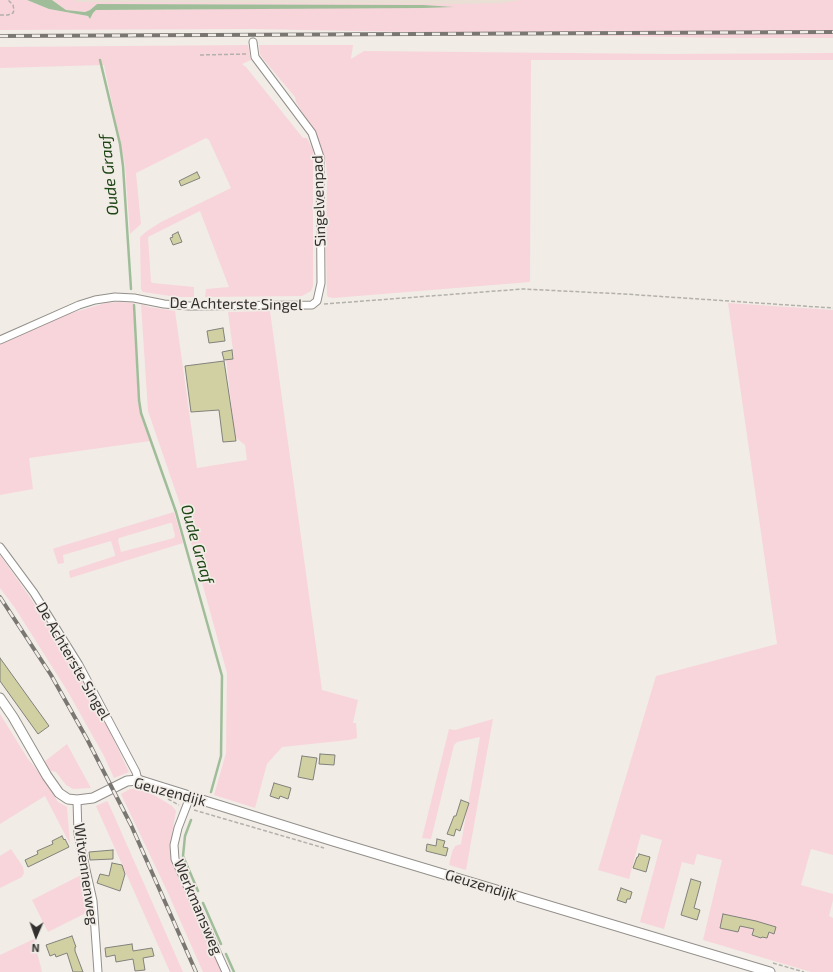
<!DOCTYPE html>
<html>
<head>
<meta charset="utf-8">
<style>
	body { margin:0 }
	#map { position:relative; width:833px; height:972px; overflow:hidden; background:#f1ece6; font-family:"Exo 2",sans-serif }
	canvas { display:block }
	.north { position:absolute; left:16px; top:916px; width:40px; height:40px; -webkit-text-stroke:3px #f1ece6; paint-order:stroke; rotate:182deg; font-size:11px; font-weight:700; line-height:16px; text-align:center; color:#32302e }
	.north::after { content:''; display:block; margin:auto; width:14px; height:18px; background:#32302e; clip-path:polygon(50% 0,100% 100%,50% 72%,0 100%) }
</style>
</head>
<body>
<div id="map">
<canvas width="833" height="972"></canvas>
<div class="north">N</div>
</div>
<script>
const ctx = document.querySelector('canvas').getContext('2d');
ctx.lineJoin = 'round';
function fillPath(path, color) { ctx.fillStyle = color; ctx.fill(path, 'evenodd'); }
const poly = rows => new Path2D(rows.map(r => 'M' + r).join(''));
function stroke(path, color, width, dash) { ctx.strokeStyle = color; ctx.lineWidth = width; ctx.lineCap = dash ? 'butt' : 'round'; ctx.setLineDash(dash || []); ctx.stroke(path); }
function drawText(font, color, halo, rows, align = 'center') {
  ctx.font = font + ' "Exo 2",sans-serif'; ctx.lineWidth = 3.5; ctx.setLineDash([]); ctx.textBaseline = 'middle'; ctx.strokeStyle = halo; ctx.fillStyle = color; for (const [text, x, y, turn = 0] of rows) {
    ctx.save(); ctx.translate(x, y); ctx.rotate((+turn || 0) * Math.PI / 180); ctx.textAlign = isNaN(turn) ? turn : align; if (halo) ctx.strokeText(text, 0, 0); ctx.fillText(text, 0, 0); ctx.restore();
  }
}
const built = poly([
	[71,0,833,0,833,5,78,3]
]);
const green = poly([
	[0,0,27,0,49,9,88,16,90,19,93,13,96,10,453,7,424,5,97,4,90,10,85,12,66,10,52,0,74,0,78,2,459,4,504,3,520,0,833,0,833,38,722,38,253,29,0,30],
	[248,45,251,60,242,64,246,67,303,138,307,138,313,150,313,286,311,291,302,296,205,297,206,289,229,287,200,211,148,237,151,282,153,283,194,287,194,297,177,297,143,292,141,289,140,237,147,231,161,222,231,188,209,140,206,138,136,173,141,224,130,234,125,165,104,65,0,68,0,47],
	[259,45,353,45,351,59,364,51,668,54,833,53,833,60,531,60,530,282,333,298,328,297,327,295,326,244,327,177,326,163,319,140,296,102,295,97,264,60,260,54],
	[119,302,133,303,138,400,140,413,150,441,29,458,33,489,0,495,0,344,61,316,106,303],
	[728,303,833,310,833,855,811,849,801,885,833,894,833,900,829,916,833,918,833,972,811,972,703,940,722,860,697,854,694,865,682,862,664,929,640,922,662,840,641,834,629,879,598,870,656,676,777,644],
	[141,304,149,307,175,311,197,468,247,460,245,445,235,437,226,359,234,358,228,312,270,311,322,690,358,700,353,723,356,723,357,736,357,738,349,740,282,747,267,764,255,808,214,795,226,753,227,673,182,510,148,411],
	[174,512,183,543,70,578,69,571,115,556,115,554,111,541,63,555,64,563,58,564,53,549,55,548],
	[170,523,172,523,175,536,174,538,121,552,118,540,119,538],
	[0,555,29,596,68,656,105,722,129,772,114,778,104,756,68,692,15,608,0,588],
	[0,714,28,759,41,775,58,802,67,807,70,844,45,796,0,824],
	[493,719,474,825,466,870,449,865,452,852,455,846,461,844,480,737,457,742,454,745,431,839,422,838,449,729,455,730],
	[67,744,91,788,73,789,66,785,56,772,48,770,44,762],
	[130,789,138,789,156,796,172,806,176,811,170,845,172,858,222,972,203,972,168,893,121,794],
	[107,801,108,802,183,972,170,972,96,806],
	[11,849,23,867,24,873,22,877,0,888,0,856],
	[81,875,88,912,48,932,32,900],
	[34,939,42,972,0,972,0,955]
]);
const water = poly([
	[27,0,52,0,66,10,85,12,90,10,97,4,424,5,454,7,424,8,96,10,93,13,90,19,88,16,49,9]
]);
const stream = poly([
	[100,60,120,144,123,166,131,289],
	[134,305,139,400,141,413,176,512,222,676,221,756,211,792],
	[191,820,185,836,183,856,198,891],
	[203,903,221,944],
	[226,954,234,972]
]);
const building = poly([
	[197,172,200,178,181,186,179,181,197,172],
	[178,232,182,242,173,245,170,238,173,237,172,235,178,232],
	[223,328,225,341,209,343,207,331,223,328],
	[232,350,233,359,224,360,222,352,232,350],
	[224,361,236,441,223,442,219,410,191,412,185,366,224,361],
	[0,658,49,726,38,734,0,681,0,658],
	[320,754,335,755,334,765,319,764,320,754],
	[302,756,317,758,313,780,298,777,302,756],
	[274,783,291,788,288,799,280,796,279,799,270,796,274,783],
	[461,800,469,803,460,831,456,829,454,836,447,834,454,816,456,816,461,800],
	[62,836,64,840,65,839,69,847,28,867,25,860,38,854,37,851,53,844,52,841,62,836],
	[437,839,445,841,443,847,448,848,446,856,426,851,427,844,436,846,437,839],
	[113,850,113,859,90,860,89,852,113,850],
	[639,854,650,857,646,872,633,868,637,857,638,857,639,854],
	[112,863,122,865,125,874,120,891,97,883,100,874,109,876,112,863],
	[691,879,701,882,694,908,700,910,697,920,681,915,691,879],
	[621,888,632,892,630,899,627,899,626,903,617,900,621,888],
	[723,914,756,921,776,927,774,934,769,932,767,938,762,937,761,938,752,935,754,929,740,926,738,932,720,928,723,914],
	[72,936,76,947,75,947,75,951,83,972,73,972,67,953,56,957,55,954,50,956,46,945,72,936],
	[132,944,133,951,152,948,154,956,143,958,145,970,135,971,133,959,116,962,115,955,106,957,105,948,132,944]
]);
const path = poly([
	[0,15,8,15,13,13,14,10,13,5,8,0],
	[200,55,247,54],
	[324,304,523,289,624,294,833,308],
	[168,799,179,805],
	[194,810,324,848],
	[773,963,804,972]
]);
const minor = poly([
	[0,340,79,305,95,300,115,297,134,298,164,304,189,306,312,305,317,301,321,283,320,157,312,133,255,57,253,42],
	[0,547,34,593,79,665,136,772,138,780],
	[190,797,178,828,174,845,175,859,226,972],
	[77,800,78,834,93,901,98,972]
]);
const secondary = poly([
	[0,698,13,717,47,776,59,793,68,799,77,800,93,798,127,781,138,780,333,841,770,972]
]);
const rail = poly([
	[0,36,833,32],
	[0,597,51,675,87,739,131,825,196,972]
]);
const streetNames = [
	["Singelvenpad",319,201,-92],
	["De Achterste Singel",236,304,1],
	["De Achterste Singel",73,661,60],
	["Geuzendijk",170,792,15],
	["Witvennenweg",86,874,82],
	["Geuzendijk",481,885,17],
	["Werkmansweg",198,907,67]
];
const waterNames = [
	["Oude Graaf",109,175,-96],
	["Oude Graaf",197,544,74]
];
fillPath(built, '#e9dfd4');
fillPath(green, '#f8d5db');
fillPath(water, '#a0bd9a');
stroke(stream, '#a0bd9a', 2.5);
fillPath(building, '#d1d0a3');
stroke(building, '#81817b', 1);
stroke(minor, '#938f8a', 9);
stroke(secondary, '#938f8a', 11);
stroke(path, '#b4b0ab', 1.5, [4, 2]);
stroke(minor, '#fff', 7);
stroke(secondary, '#fff', 9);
stroke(rail, '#7a7773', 4);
stroke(rail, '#f1ece6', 2.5, [8]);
drawText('15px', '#32302e', '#f1ece6', streetNames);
drawText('italic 16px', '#1e4615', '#f1ece6', waterNames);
</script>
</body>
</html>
